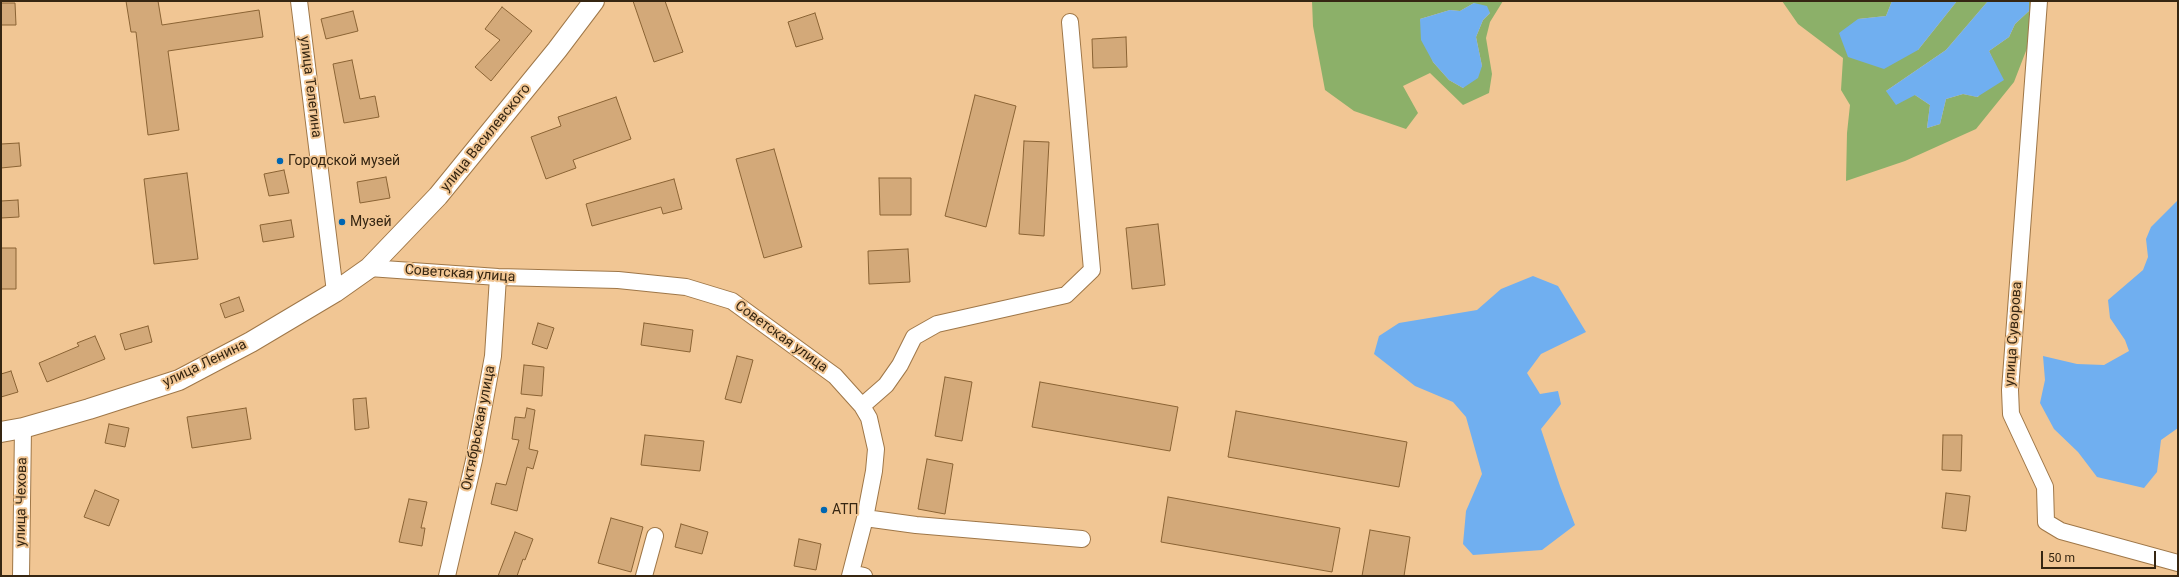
<!DOCTYPE html>
<html>
<head>
<meta charset="utf-8">
<style>
	body { margin:0 }
	#map { position:relative; width:2179px; height:577px; overflow:hidden; background:#f1c694; font-family:Roboto,sans-serif }
	canvas { display:block }
	.frame { position:absolute; inset:0; border:2px solid #362612; pointer-events:none }
	.scale { position:absolute; left:2041px; top:551px; width:115px; height:18px; box-sizing:border-box; border:2px solid #362612; border-top:0; padding-left:5px; font-size:12px; line-height:14px; white-space:nowrap; color:#362612; -webkit-text-stroke:3px #f1c694; paint-order:stroke }
</style>
</head>
<body>
<div id="map">
<canvas width="2179" height="577"></canvas>
<div class="frame"></div>
<div class="scale">50 m</div>
</div>
<script>
const ctx = document.querySelector('canvas').getContext('2d');
ctx.lineJoin = 'round';
function fillPath(path, color) { ctx.fillStyle = color; ctx.fill(path, 'evenodd'); }
const poly = rows => new Path2D(rows.map(r => 'M' + r).join(''));
function stroke(path, color, width, dash) { ctx.strokeStyle = color; ctx.lineWidth = width; ctx.lineCap = dash ? 'butt' : 'round'; ctx.setLineDash(dash || []); ctx.stroke(path); }
function drawText(font, color, halo, rows, align = 'center') {
  ctx.font = font + ' Roboto,sans-serif'; ctx.lineWidth = 4; ctx.setLineDash([]); ctx.textBaseline = 'middle'; ctx.strokeStyle = halo; ctx.fillStyle = color; for (const [text, x, y, turn = 0] of rows) {
    ctx.save(); ctx.translate(x, y); ctx.rotate((+turn || 0) * Math.PI / 180); ctx.textAlign = isNaN(turn) ? turn : align; if (halo) ctx.strokeText(text, 0, 0); ctx.fillText(text, 0, 0); ctx.restore();
  }
}
const green = poly([
	[1312,1,1503,1,1490,22,1486,38,1492,74,1489,93,1463,105,1430,73,1403,86,1418,113,1406,129,1354,111,1325,90,1313,26],
	[1474,3,1490,13,1483,20,1476,37,1482,66,1463,88,1449,80,1433,62,1420,19,1450,10,1460,11],
	[1782,1,1892,1,1886,16,1858,19,1918,50,1957,1,1988,1,1946,50,1886,91,1915,95,1930,105,1927,128,1940,124,1946,99,1963,94,1978,97,1995,64,1989,51,2009,37,2015,24,2029,11,2029,1,2035,1,2036,25,2014,82,1976,129,1905,161,1846,181,1847,133,1850,105,1841,90,1843,58,1798,24]
]);
const water = poly([
	[1892,1,1957,1,1918,50,1884,69,1848,57,1839,33,1858,19,1886,16],
	[1988,1,2029,1,2029,11,2015,24,2009,37,1989,51,2004,80,1977,97,1963,94,1946,99,1940,124,1927,128,1930,105,1915,95,1896,105,1886,91,1946,50],
	[1474,3,1487,6,1490,13,1483,20,1476,37,1482,66,1478,78,1463,88,1449,80,1433,62,1421,40,1420,19,1450,10,1460,11],
	[2178,200,2178,428,2161,440,2157,472,2144,488,2097,477,2078,452,2054,429,2040,403,2045,380,2043,356,2077,364,2104,365,2129,351,2125,340,2110,318,2108,300,2143,270,2148,257,2146,239,2151,227],
	[1533,276,1558,286,1586,332,1541,354,1527,373,1540,394,1558,391,1561,404,1541,429,1560,486,1575,525,1542,550,1473,555,1463,544,1466,511,1482,474,1466,417,1453,402,1415,386,1374,354,1379,336,1399,323,1477,310,1501,289]
]);
const building = poly([
	[126,1,158,1,162,25,259,10,263,37,168,51,179,130,148,135,136,32,131,32,126,1],
	[633,1,665,1,683,52,654,62,633,1],
	[1,3,15,3,16,25,1,25,1,3],
	[502,7,532,31,491,81,475,67,500,40,485,29,502,7],
	[353,11,358,31,326,39,321,19,353,11],
	[815,13,823,39,796,47,788,22,815,13],
	[1126,37,1127,67,1093,68,1092,39,1126,37],
	[352,60,360,99,375,96,379,117,344,123,333,64,352,60],
	[975,95,1016,106,986,227,945,216,975,95],
	[616,97,631,139,573,160,576,168,546,179,531,137,561,126,558,117,616,97],
	[1024,141,1049,142,1044,236,1019,234,1024,141],
	[19,143,21,166,1,168,1,144,19,143],
	[774,149,802,247,764,258,736,159,774,149],
	[284,170,289,193,269,196,264,174,284,170],
	[187,173,198,259,154,264,144,179,187,173],
	[386,177,390,198,360,203,357,182,386,177],
	[879,178,911,178,911,215,880,215,879,178],
	[674,179,682,209,663,214,661,207,592,226,586,204,674,179],
	[18,200,19,217,1,218,1,201,18,200],
	[291,220,294,237,263,242,260,225,291,220],
	[1158,224,1165,285,1132,289,1126,228,1158,224],
	[1,248,16,248,16,289,1,289,1,248],
	[908,249,910,282,869,284,868,251,908,249],
	[239,297,244,311,225,318,220,304,239,297],
	[538,323,554,328,547,349,532,344,538,323],
	[644,323,693,330,690,352,641,345,644,323],
	[148,326,152,342,125,350,120,334,148,326],
	[95,336,105,359,47,382,39,363,79,346,77,343,95,336],
	[737,356,753,360,741,403,725,399,737,356],
	[524,365,544,367,542,396,521,394,524,365],
	[11,371,18,392,1,397,1,374,11,371],
	[945,377,972,382,962,441,935,436,945,377],
	[1040,382,1178,407,1170,451,1032,427,1040,382],
	[366,398,369,428,355,430,353,399,366,398],
	[246,408,251,439,192,448,187,417,246,408],
	[527,408,535,410,529,449,538,451,533,469,527,467,517,511,491,504,496,483,506,485,519,440,512,439,515,417,525,418,527,408],
	[1236,411,1407,442,1399,487,1228,457,1236,411],
	[109,424,129,428,125,447,105,443,109,424],
	[645,435,704,441,700,471,641,465,645,435],
	[1943,435,1962,435,1961,471,1942,470,1943,435],
	[927,459,953,464,945,514,918,509,927,459],
	[95,490,119,500,109,526,84,517,95,490],
	[1946,493,1970,496,1966,531,1942,528,1946,493],
	[1168,497,1340,528,1332,572,1161,542,1168,497],
	[409,499,427,502,421,528,425,528,422,546,399,542,409,499],
	[611,518,643,527,631,572,598,563,611,518],
	[681,524,708,532,702,554,675,547,681,524],
	[1370,530,1410,537,1404,576,1362,576,1370,530],
	[515,532,533,539,525,560,523,559,517,576,498,576,515,532],
	[799,539,821,544,816,570,794,566,799,539]
]);
const minor = poly([
	[299,1,335,292],
	[2039,1,2010,390,2011,414,2045,487,2046,522,2061,531,2178,563],
	[369,268,498,277,618,280,686,287,732,301,835,376,862,406,869,418,876,449,874,471,865,518,850,576],
	[862,406,886,385,900,365,914,337,937,324,1066,295,1092,270,1070,22],
	[865,518,916,525,1082,539],
	[851,573,864,576],
	[21,576,23,428],
	[447,576,474,460,493,356,498,277],
	[644,576,655,536]
]);
const major = poly([
	[1,432,23,428,89,409,179,380,251,342,335,292,369,268,438,196,557,50,594,1]
]);
const markers = [
	[280,161,4,"#0066b2"],
	[342,222,4,"#0066b2"],
	[824,510,4,"#0066b2"]
];
const streetNames = [
	["улица Телегина",310,87,83],
	["улица Василевского",486,138,-51],
	["Советская улица",460,274,4],
	["улица Суворова",2014,334,-86],
	["Советская улица",781,337,36],
	["улица Ленина",205,364,-26],
	["Октябрьская улица",479,428,-79],
	["улица Чехова",22,502,-89]
];
const poiNames = [
	["Городской музей",288,161],
	["Музей",350,222],
	["АТП",832,510]
];
fillPath(green, '#8cb069');
fillPath(water, '#70aff0');
fillPath(building, '#d3a979');
stroke(building, '#8a6334', 1);
stroke(minor, '#9f7748', 18);
stroke(major, '#9f7748', 22);
stroke(minor, '#fff', 16);
stroke(major, '#fff', 20);
for (const [x, y, r, color] of markers) { const dot = new Path2D(); dot.arc(x, y, r, 0, 2 * Math.PI); ctx.fillStyle = color; ctx.fill(dot); stroke(dot, '#f1c694', 1.5); }
drawText('14px', '#362612', '#f1c694', streetNames);
drawText('14px', '#362612', '#f1c694', poiNames, 'left');
</script>
</body>
</html>
